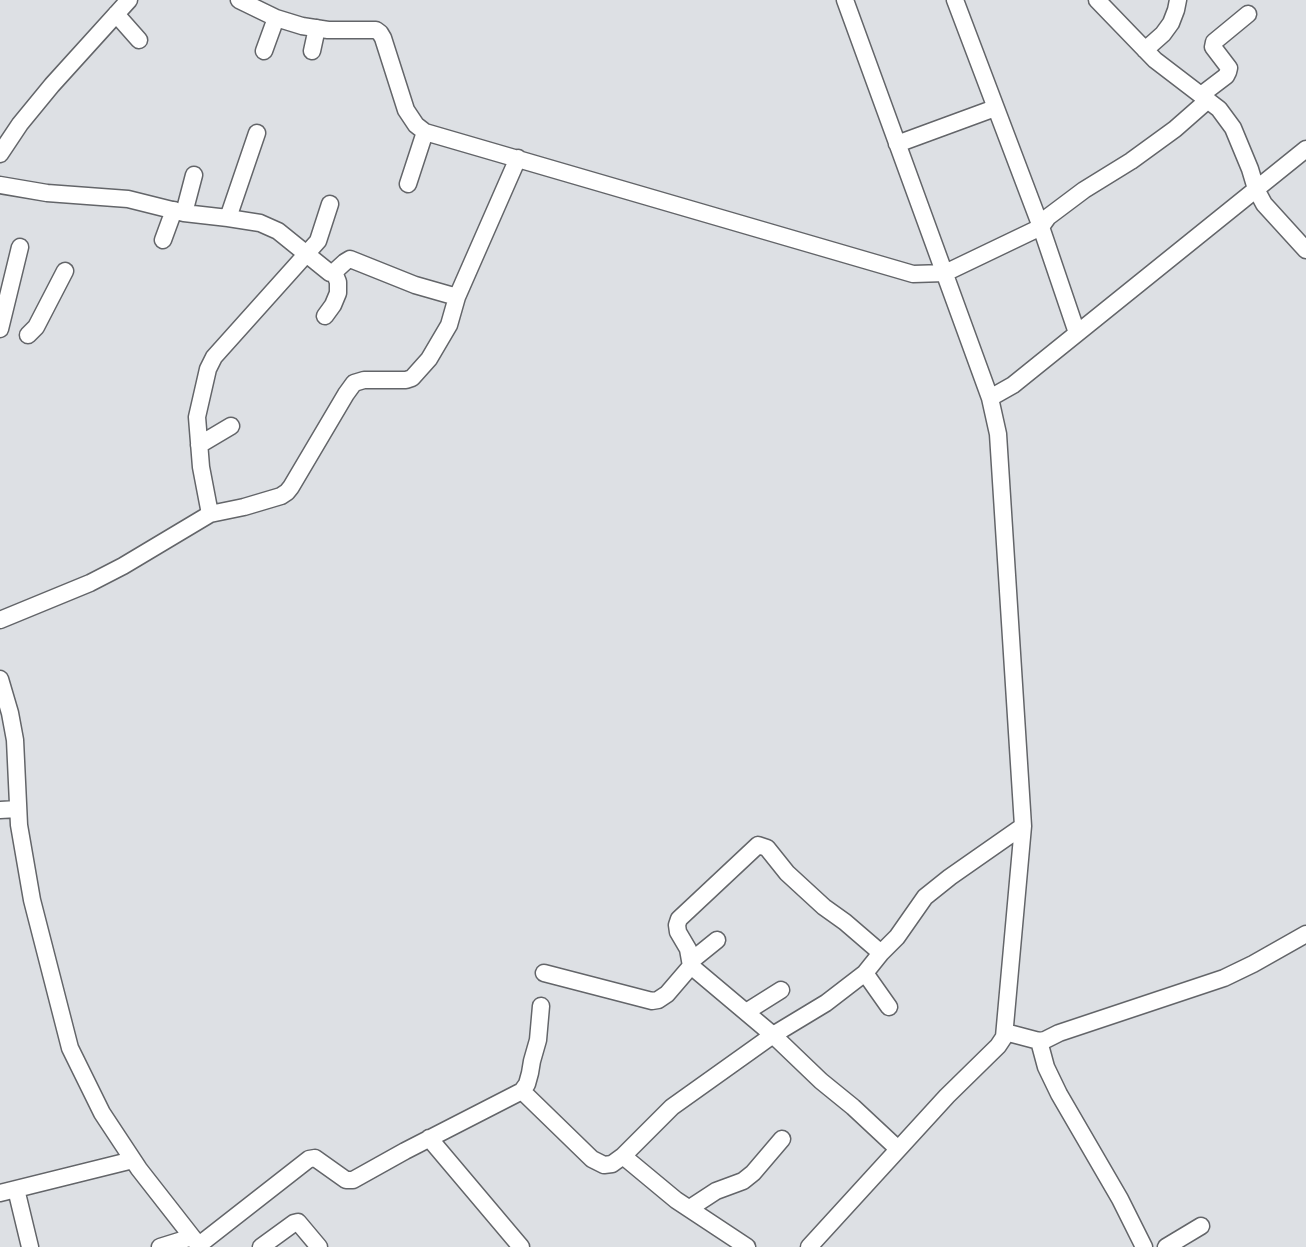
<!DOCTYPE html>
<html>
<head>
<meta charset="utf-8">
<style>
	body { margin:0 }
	canvas { display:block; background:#dde0e4 }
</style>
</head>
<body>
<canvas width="1306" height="1247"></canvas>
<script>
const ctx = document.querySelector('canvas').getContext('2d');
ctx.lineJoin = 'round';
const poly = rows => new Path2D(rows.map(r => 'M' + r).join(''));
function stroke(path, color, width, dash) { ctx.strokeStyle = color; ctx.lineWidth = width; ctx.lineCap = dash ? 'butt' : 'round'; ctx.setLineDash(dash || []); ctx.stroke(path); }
const minor = poly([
	[239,0,276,18,302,26,328,30,376,30,380,33,383,38,406,110,416,125,425,132,913,274,945,273,1041,227,1048,217,1084,190,1131,161,1175,129,1208,100],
	[955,0,1041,227,1077,333],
	[1097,0,1155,60,1219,109,1233,128,1250,169,1256,189,1264,204,1306,250],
	[116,14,139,40],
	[1145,50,1163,34,1171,23,1176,10,1178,0],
	[264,51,276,18],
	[312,51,317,28],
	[1201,95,1226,76,1228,72,1229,68,1213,47,1214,42,1248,14],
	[897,144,995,108],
	[0,154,20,124,52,85,129,0],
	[408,184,425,132],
	[0,185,47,193,128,199,184,213,228,218,260,223,278,231,330,273,334,272,345,262,350,259,415,285,457,297],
	[184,213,194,175],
	[228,218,257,133],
	[163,240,174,210],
	[325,316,333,305,338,293,338,282,334,272],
	[0,329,20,247],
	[28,335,36,327,65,271],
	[990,398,1013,385,1306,149],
	[199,445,231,426],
	[210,514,201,467,197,417,208,369,214,357,318,241,330,204],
	[0,620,90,583,123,566,210,514,244,507,281,496,287,492,291,487,346,394,354,383,364,380,406,380,412,378,429,359,449,325,457,297,518,158],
	[0,679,10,713,15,740,19,825,32,900,70,1048,102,1113,139,1169,200,1247],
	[0,810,18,809],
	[691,961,717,940],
	[691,966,688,949,678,932,677,925,679,919,758,845,767,848,787,873,824,907,845,922,881,953],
	[544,973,652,1001,658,1000,667,994,691,966,773,1035,826,1003,865,973,881,953,897,937,925,897,950,877,1023,826],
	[865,973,889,1007],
	[541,1006,538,1040,532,1061,530,1073,527,1084,522,1091,592,1159,604,1165,612,1164,623,1156,672,1107,773,1035,821,1081,853,1107,898,1149],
	[746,1012,781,990],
	[1005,1032,1039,1041,1045,1040,1059,1033,1224,978,1253,964,1306,934],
	[1039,1041,1046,1067,1059,1094,1120,1199,1144,1247],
	[429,1138,521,1247],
	[623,1156,676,1200,747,1247],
	[16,1189,30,1247],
	[0,1193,133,1160],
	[690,1208,716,1191,743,1181,753,1173,782,1139],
	[199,1245,309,1159,315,1158,346,1180,353,1180,405,1151,522,1091],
	[160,1247,192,1237],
	[261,1247,294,1223,298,1222,319,1247],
	[809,1247,947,1096,998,1046,1004,1037,1023,826,998,434,990,398,845,0],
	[1166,1247,1201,1226]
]);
stroke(minor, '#636569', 19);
stroke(minor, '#fff', 16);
</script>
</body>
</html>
